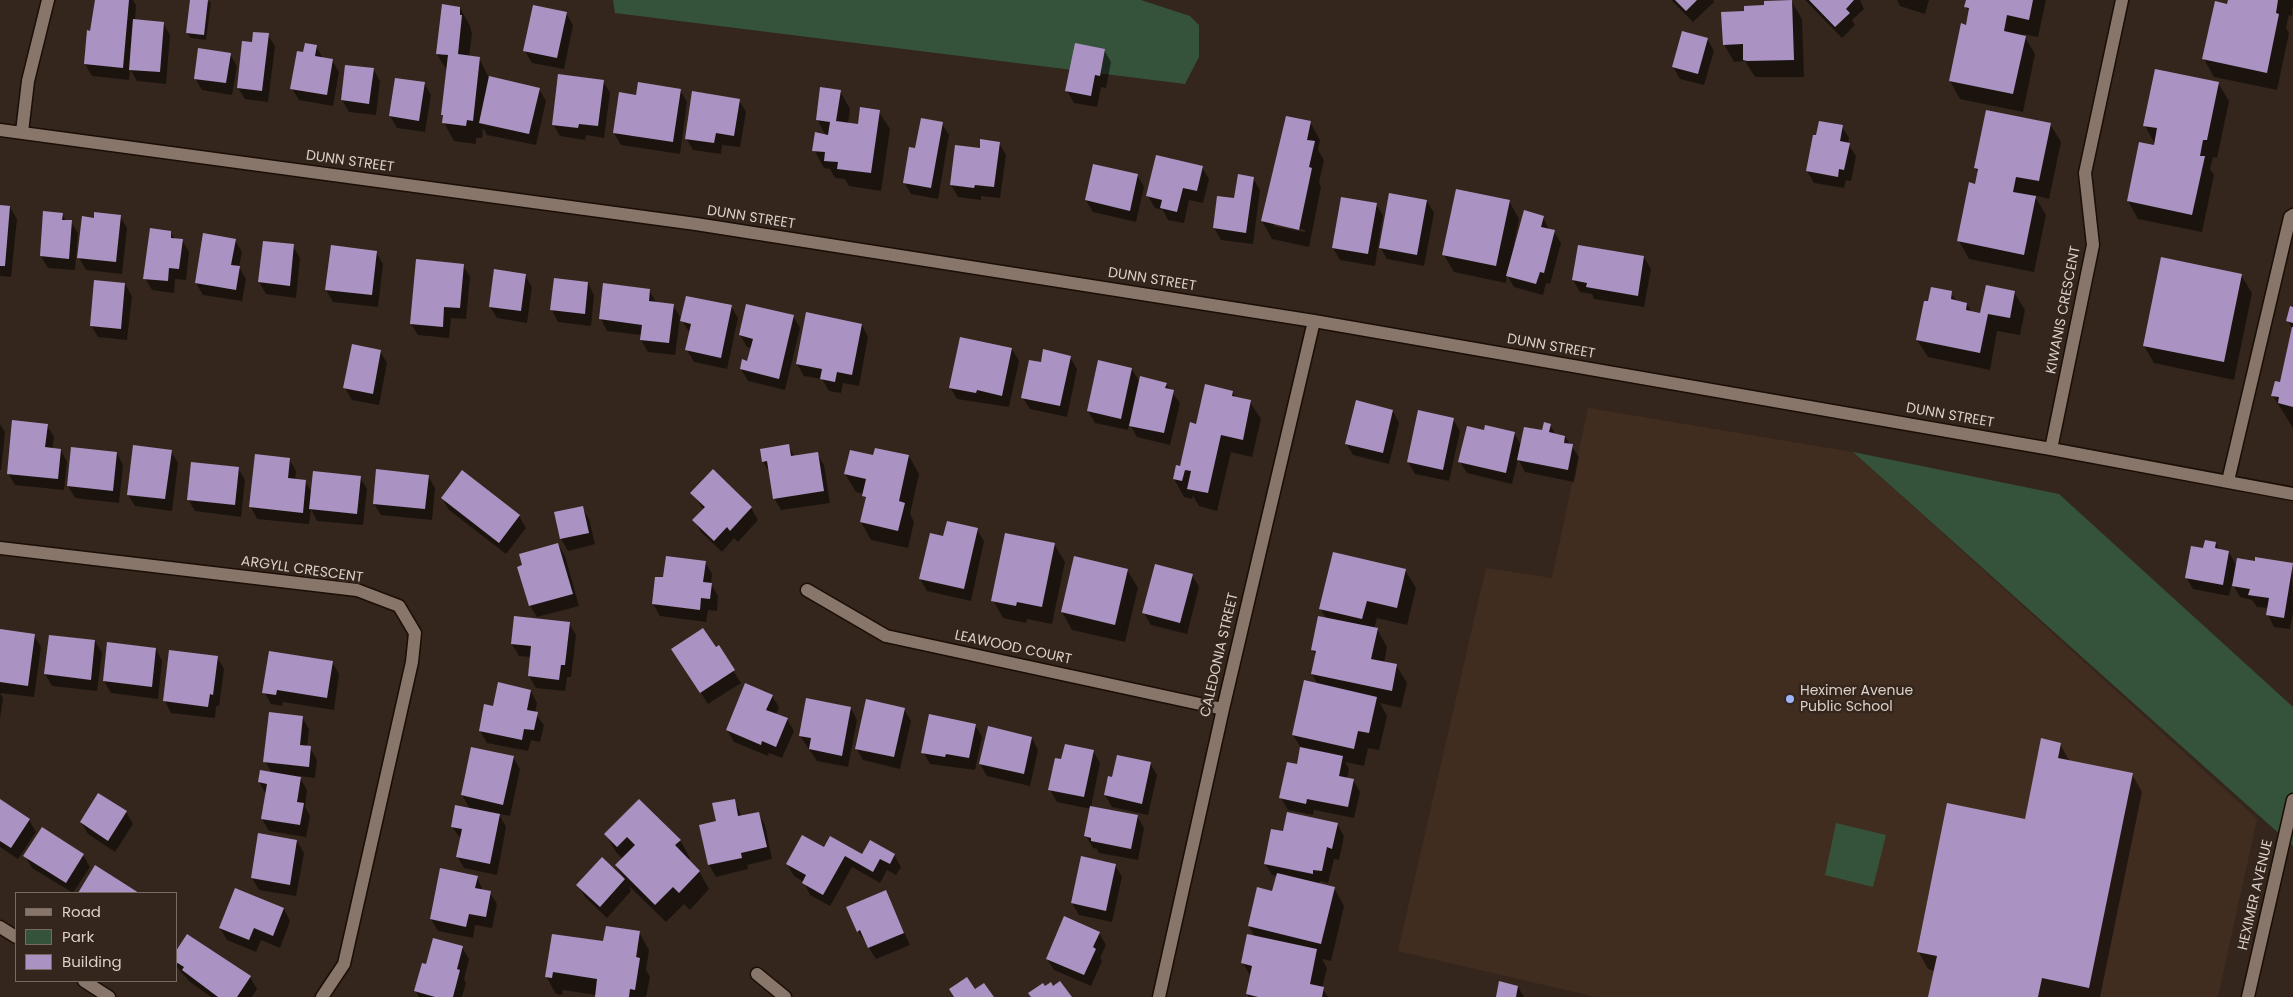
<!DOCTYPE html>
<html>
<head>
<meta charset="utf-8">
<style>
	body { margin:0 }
	#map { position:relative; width:2293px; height:997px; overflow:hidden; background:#34261c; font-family:Poppins,sans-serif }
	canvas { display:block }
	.legend { position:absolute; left:15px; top:892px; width:162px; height:90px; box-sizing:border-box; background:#34261c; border:1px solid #776a62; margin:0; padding:6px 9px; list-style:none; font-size:15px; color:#dbd1cb }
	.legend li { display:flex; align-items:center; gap:10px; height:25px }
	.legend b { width:25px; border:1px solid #776a62 }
</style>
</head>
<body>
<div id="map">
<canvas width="2293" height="997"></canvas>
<ul class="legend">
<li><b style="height:6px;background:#88766b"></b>Road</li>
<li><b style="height:14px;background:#35523a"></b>Park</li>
<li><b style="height:14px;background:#aa92c2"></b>Building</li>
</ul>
</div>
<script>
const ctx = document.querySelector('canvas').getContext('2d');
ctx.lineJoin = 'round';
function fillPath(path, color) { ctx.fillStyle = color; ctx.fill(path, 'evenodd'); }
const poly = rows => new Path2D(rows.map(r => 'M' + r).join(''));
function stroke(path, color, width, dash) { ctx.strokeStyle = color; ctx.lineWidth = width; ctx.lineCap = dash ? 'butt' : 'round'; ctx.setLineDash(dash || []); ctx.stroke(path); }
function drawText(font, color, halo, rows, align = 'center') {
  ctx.font = font + ' Poppins,sans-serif'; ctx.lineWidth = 5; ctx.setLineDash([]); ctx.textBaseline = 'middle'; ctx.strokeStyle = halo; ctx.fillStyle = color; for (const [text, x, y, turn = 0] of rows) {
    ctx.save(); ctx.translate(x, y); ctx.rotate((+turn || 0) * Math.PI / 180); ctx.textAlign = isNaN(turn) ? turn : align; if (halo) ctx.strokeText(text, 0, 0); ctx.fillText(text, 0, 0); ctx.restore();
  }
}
const built = poly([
	[1588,408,1853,452,2257,819,2218,997,1596,997,1398,951,1486,568,1552,578]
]);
const green = poly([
	[613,0,1141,0,1190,16,1199,25,1199,57,1185,84,615,13],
	[1853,452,2059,494,2293,707,2293,846],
	[1836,823,1886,835,1873,887,1825,875]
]);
const shadow = poly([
	[96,0,133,0,136,5,135,21,163,23,170,35,166,84,137,81,130,69,129,80,92,76,85,64],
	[191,0,211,2,206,40,191,38,187,33],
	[1671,0,1713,0,1714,2,1693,22],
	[1805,0,1860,0,1864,9,1852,20,1855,25,1842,38],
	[1897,0,1929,0,1925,14,1900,6],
	[1967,0,2046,0,2038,37,2023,34,2035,54,2023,112,1960,99,1950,81,1967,26,1970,14,1966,7],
	[2228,0,2293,0,2292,16,2289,15,2286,28,2289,33,2277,90,2214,77,2204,59,2229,2],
	[1792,2,1802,19,1804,77,1755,77,1745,61,1734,62,1724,44,1746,13,1766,6],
	[460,8,470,26,472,34,469,57,479,58,489,78,539,89,546,101,536,145,487,135,483,128,482,138,476,138,476,144,454,141,444,123,442,114,447,71,437,54],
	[566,13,573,25,564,69,532,63,525,51],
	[268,35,275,46,268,102,245,99,238,88,253,44],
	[1707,39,1714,51,1704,85,1680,79,1673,67],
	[316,46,323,59,332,60,339,72,333,106,299,100,292,89,304,54],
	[1104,50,1111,62,1106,88,1101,87,1097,107,1074,103,1067,91],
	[230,54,237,66,232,95,202,90,195,78],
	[374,70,380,81,376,115,349,112,342,100],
	[396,79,424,83,431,95,425,132,397,128,390,116],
	[603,81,610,93,604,138,586,135,585,140,560,136,553,124],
	[2218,83,2229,101,2217,158,2213,157,2210,169,2214,175,2202,232,2138,219,2128,201,2155,144,2145,126],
	[680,90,687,102,680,154,621,145,614,133],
	[840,91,850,109,848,124,859,125,879,112,890,129,881,191,849,186,845,179,835,178,830,169,824,168,814,150,826,136,817,119],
	[739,100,746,112,740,147,722,145,721,154,693,150,686,138],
	[1310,122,1320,140,1318,150,1324,160,1319,182,1321,187,1309,247,1272,239,1262,221],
	[1274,223,1305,230,1305,232,1274,226],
	[942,124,949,135,938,199,911,194,904,182,916,150],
	[2050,124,2061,142,2049,199,2034,195,2046,215,2034,272,1969,259,1959,241,1976,185,1978,173,1975,168],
	[1842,127,1849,138,1848,144,1856,156,1851,181,1846,180,1844,188,1814,183,1807,171],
	[999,143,1006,155,1000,198,981,196,981,200,958,197,951,185,981,149],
	[1202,167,1209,179,1203,203,1189,200,1184,223,1168,220,1163,210,1155,208,1148,196],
	[1137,175,1144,187,1136,222,1093,212,1086,200],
	[1253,178,1260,190,1253,244,1221,240,1214,228],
	[1427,201,1434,213,1424,266,1387,259,1379,245],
	[1509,201,1519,219,1514,244,1516,245,1543,217,1549,230,1554,232,1561,243,1550,284,1546,283,1543,295,1514,287,1507,275,1506,283,1454,272,1444,255],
	[1376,204,1383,216,1375,266,1340,260,1333,248],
	[0,206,10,207,17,219,11,277,0,276],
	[62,214,66,221,71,222,78,233,75,270,48,268,41,256],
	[120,216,127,228,122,274,86,270,79,258,95,219],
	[170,232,175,239,182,240,189,252,186,280,175,279,174,293,152,290,145,278],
	[235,240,242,252,239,267,246,279,242,301,203,295,196,283],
	[293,246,300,258,296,298,266,294,259,282],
	[376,252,383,264,378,307,333,302,326,290],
	[1644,257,1651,269,1644,307,1594,299,1592,294,1580,292,1573,280],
	[463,265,470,277,466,319,451,318,449,338,418,335,411,324],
	[525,275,532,287,527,323,497,318,490,307],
	[2241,275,2252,293,2234,380,2154,363,2144,346],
	[588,283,594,295,591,326,558,322,552,310],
	[125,284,132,296,127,340,98,337,91,325],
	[649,290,656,302,673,305,682,320,731,306,738,318,727,369,694,362,687,350,690,333,680,318,675,355,648,352,641,340,642,335,607,331,601,319],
	[2014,292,2025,310,2020,335,1997,331,1990,370,1928,357,1917,340,1951,293,1957,302,1967,304,1972,313,1981,315],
	[2293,308,2293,428,2273,396,2281,383,2293,330,2288,321],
	[793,316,800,328,785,390,748,381,741,369,748,362,752,348,747,347,740,335],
	[862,325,868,337,859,386,843,383,841,393,829,391,822,379,804,376,797,364],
	[1012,349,1019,361,1009,407,957,399,950,387],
	[380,351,387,363,379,405,352,400,345,388],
	[1070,357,1077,369,1067,417,1030,409,1023,398,1042,364],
	[1132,369,1140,383,1166,384,1180,403,1170,445,1137,437,1129,423,1128,430,1095,423,1088,411],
	[1233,392,1236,398,1250,402,1261,419,1252,457,1231,452,1217,511,1199,506,1193,496,1192,499,1184,497,1174,479,1197,425],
	[1393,411,1399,423,1389,464,1353,455,1346,443],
	[1453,419,1460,431,1449,481,1415,474,1408,462],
	[0,424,5,432,1,470,0,470],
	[47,425,54,437,52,449,61,450,67,462,64,490,15,485,8,473],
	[1550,425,1556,435,1565,437,1579,457,1574,482,1525,472,1518,459,1512,484,1467,473,1460,462,1485,431,1514,433,1521,445,1543,432],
	[788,445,795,457,817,454,824,465,830,503,781,510,774,498,770,473,763,462],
	[171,451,178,463,172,511,135,506,128,495],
	[117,453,123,465,119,503,75,498,68,486],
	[256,456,289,459,296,471,295,480,305,481,312,493,360,477,367,489,363,525,317,521,311,509,309,524,257,519,251,507],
	[874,456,909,456,919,474,910,514,914,522,908,548,871,540,861,522,866,500,864,494,856,492,845,474],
	[238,468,245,480,241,517,195,511,188,499],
	[713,471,751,508,758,520,738,542,734,538,722,552,701,532,694,520,704,510,692,493],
	[428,476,435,488,432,520,381,515,374,504],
	[442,498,519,516,526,528,506,554,449,510],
	[582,507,589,519,595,544,568,551,561,539,555,513],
	[977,530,984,541,971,601,927,591,920,579,944,537],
	[2216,543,2220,551,2229,552,2237,567,2292,564,2293,612,2290,629,2274,627,2268,615,2269,608,2257,607,2252,600,2240,597,2232,583,2229,596,2193,589,2186,577,2204,549],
	[558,544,565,556,579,606,537,617,530,606],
	[1054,544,1065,562,1052,624,1027,619,1026,623,1003,618,993,600],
	[705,562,712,574,711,584,718,596,717,611,708,610,706,622,660,616,653,604,664,579],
	[1127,570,1138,588,1125,642,1072,630,1062,612],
	[1405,570,1416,588,1407,625,1377,618,1374,629,1377,629,1387,647,1384,663,1396,665,1407,683,1401,708,1380,703,1387,716,1379,750,1368,748,1364,766,1345,762,1349,769,1347,779,1353,780,1360,792,1354,818,1314,810,1313,815,1288,810,1281,798,1297,766,1301,748,1293,735,1318,685,1312,674,1316,656,1313,650,1326,619,1321,609],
	[1192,575,1199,587,1187,634,1151,625,1144,613],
	[569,623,576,635,571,677,567,677,565,691,536,688,529,676,531,657,519,656,512,644],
	[0,635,34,635,41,647,34,697,0,693],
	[50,636,95,641,102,653,97,691,52,686,45,674],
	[718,646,741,683,708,704,680,661],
	[156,649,162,661,158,699,111,693,104,681],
	[217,657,224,669,219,706,216,706,215,718,171,713,165,701],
	[332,662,339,674,334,710,283,702,282,706,271,704,264,692],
	[531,691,537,703,535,713,544,725,540,742,531,740,528,751,487,743,480,731,494,707],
	[0,693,3,698,0,719],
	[772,696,779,707,776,715,787,719,794,731,782,758,769,753,768,756,734,742,727,730],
	[851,708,857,720,848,767,817,761,800,736],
	[904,709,911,721,900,769,863,760,856,748],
	[302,717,309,729,307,747,310,748,317,760,315,778,299,776,307,790,305,807,310,816,306,837,269,831,262,819,266,794,259,782,272,774,265,761],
	[975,725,982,737,975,770,930,764,923,752],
	[1032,738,1038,750,1030,786,987,776,980,764],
	[2060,744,2070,762,2132,774,2142,792,2100,997,1929,997,1935,971,1928,969,1918,951,2026,820],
	[1093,751,1100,763,1091,807,1137,816,1144,828,1138,860,1099,853,1097,849,1093,848,1086,836,1091,809,1057,802,1050,790,1062,761],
	[513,757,520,769,510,816,499,814,506,827,497,875,464,868,457,856,461,839,452,827,470,809,462,795],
	[1150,763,1157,775,1148,815,1112,807,1105,795,1113,779],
	[0,800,29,820,36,832,18,859,0,847],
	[734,800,742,817,758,813,765,825,772,859,747,865,748,869,716,877,709,865,701,826,718,822],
	[126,812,133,824,115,852,88,834,81,822],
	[1337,824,1344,836,1339,860,1334,859,1328,883,1320,881,1319,884,1334,888,1344,906,1331,961,1322,959,1327,968,1322,988,1328,997,1249,997,1247,994,1251,977,1243,963,1255,937,1249,926,1273,893,1277,876,1272,875,1265,864,1284,833],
	[42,829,83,855,90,867,73,893,32,868,25,856],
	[606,835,680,840,690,858,688,860,699,871,709,889,690,910,684,904,666,922,629,886,631,891,607,918,585,897,578,885,623,877,616,866,623,859,616,852],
	[297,841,304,853,296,896,259,890,252,878],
	[824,848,862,855,894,855,901,867,896,875,887,870,880,883,852,867,830,906,810,895,804,882,794,876,787,864],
	[1115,865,1122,877,1112,922,1079,915,1072,903],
	[96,867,136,893,79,893],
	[477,877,483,891,490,893,497,904,492,928,475,925,473,938,438,931,431,919],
	[236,890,284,909,290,921,280,948,261,940,256,952,227,940,220,928],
	[885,891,910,945,876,959,858,931],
	[639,932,649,950,646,970,650,977,646,997,596,997,596,995,563,990,562,995,556,994,546,976,553,935,604,943],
	[636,947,638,947,636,963],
	[1099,933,1106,945,1100,958,1102,961,1091,986,1054,970,1047,959],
	[188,936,250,977,257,989,252,997,211,997,190,982,176,966,176,953],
	[462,947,469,959,464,979,466,983,462,997,419,997,416,991,427,966],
	[1518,987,1524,997,1497,997]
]);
const building = poly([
	[95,0,129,0,123,68,84,64,87,30,90,31],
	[190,0,208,0,204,35,186,33],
	[1675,0,1697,0,1686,11],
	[1792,0,1794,60,1747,61,1743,60,1743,44,1723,45,1721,12,1744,11,1744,6,1764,5,1764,1],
	[1809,0,1854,0,1846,9,1850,13,1835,27],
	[1966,0,2033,0,2029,20,2007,15,2004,31,2026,36,2013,94,1949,81,1961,23,1966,25,1969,8,1964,7],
	[2228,0,2278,0,2276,13,2279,14,2267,73,2202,59,2215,1,2227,4],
	[442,4,460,7,460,15,462,15,458,54,480,57,473,121,467,120,466,126,442,123,443,115,441,115,448,55,436,54],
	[533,5,567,12,557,58,523,51],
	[133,19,164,22,160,72,129,70],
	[1682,31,1708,38,1698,74,1672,67],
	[253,32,269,33,262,91,237,88,242,41,252,42],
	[305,43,317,45,315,56,333,59,327,95,290,89,297,51,303,52],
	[1075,43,1105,49,1100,76,1095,75,1091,96,1065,91],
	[198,48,231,53,226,83,194,79],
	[345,65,374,68,369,104,341,100],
	[2155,69,2219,82,2207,140,2203,140,2200,156,2205,156,2192,215,2127,201,2139,142,2154,145,2157,128,2143,126],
	[558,74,604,80,598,126,579,124,578,128,552,125],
	[489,76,540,88,529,134,479,123],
	[395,78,425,82,419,121,389,116],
	[638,82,681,89,673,142,613,133,619,92,636,95],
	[820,87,841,90,836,121,858,124,860,107,880,110,871,173,837,169,838,162,824,161,825,152,812,151,815,132,828,135,830,122,816,120],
	[692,91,740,99,734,136,716,133,714,143,685,139],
	[1986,110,2051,123,2039,181,2016,177,2013,192,2036,196,2024,255,1957,241,1969,182,1975,184,1978,169,1974,168],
	[1286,116,1311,121,1307,140,1315,141,1309,167,1312,168,1299,230,1261,221],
	[921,118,943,122,931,188,903,183,909,147,915,148],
	[1819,121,1843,125,1840,141,1850,143,1844,170,1839,169,1838,177,1806,171,1813,135,1816,135],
	[980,139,1000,142,994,187,975,185,974,188,950,185,955,145,980,148],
	[1156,155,1203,166,1197,191,1183,188,1177,212,1160,208,1162,200,1146,196],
	[1093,164,1138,174,1130,211,1085,200],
	[1238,174,1254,177,1246,233,1213,228,1217,196,1234,198],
	[1456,189,1510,200,1496,266,1442,255],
	[1389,193,1427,200,1417,255,1379,248],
	[1341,197,1377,203,1368,254,1332,248],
	[0,205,10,206,5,266,0,266],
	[1524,210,1544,216,1541,227,1555,230,1544,273,1540,272,1536,284,1506,276],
	[43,211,63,213,62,220,72,220,69,259,40,256],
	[94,212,121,215,116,262,77,258,82,216,94,218],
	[150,228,171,231,171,238,183,239,179,269,169,268,168,281,143,279],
	[203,233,236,239,231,265,240,266,236,290,195,283],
	[263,241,294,244,290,286,258,282],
	[331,245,377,251,372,295,325,290],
	[1578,245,1644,256,1638,296,1586,287,1587,283,1572,280],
	[2161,257,2242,274,2224,362,2143,346],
	[416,259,464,264,460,308,444,307,443,327,410,324],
	[494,269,526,274,521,311,489,307],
	[554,278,588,282,585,314,550,310],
	[94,280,125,283,121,329,90,326],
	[603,283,650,289,649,301,674,304,669,343,640,340,642,325,599,319],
	[1986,285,2015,291,2010,318,1988,314,1980,353,1916,340,1924,301,1928,301,1931,287,1952,291,1951,299,1967,303,1966,310,1980,313],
	[686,296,732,305,721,358,685,350,691,324,680,321],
	[746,304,794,315,779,379,740,369,742,359,747,361,753,339,739,335],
	[2290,306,2293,307,2293,323,2286,321],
	[806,312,862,324,852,375,837,372,835,382,820,379,822,369,796,364],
	[2292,327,2293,327,2293,407,2278,403,2279,397,2271,396,2275,381,2280,382],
	[960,337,1012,348,1002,396,977,390,976,393,949,388],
	[352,344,381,350,373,394,343,388],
	[1043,349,1071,356,1060,406,1021,398,1029,360,1041,362],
	[1098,360,1132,368,1121,419,1087,411],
	[1140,376,1167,383,1165,388,1174,390,1164,433,1129,426],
	[1205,384,1233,391,1232,396,1251,400,1243,440,1221,435,1208,493,1187,489,1191,471,1185,470,1182,481,1173,479,1176,465,1180,466,1190,422,1196,424],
	[1356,400,1393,410,1383,453,1345,444],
	[1418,410,1454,418,1443,470,1407,462],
	[12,420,48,424,45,447,61,449,58,479,7,474],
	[1544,422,1551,424,1549,432,1565,436,1564,443,1573,444,1568,470,1517,460,1524,427,1542,430],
	[1485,425,1515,432,1506,473,1458,462,1467,426,1484,430],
	[789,444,791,456,818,452,824,491,773,499,767,461,762,462,760,449],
	[133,445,172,450,165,499,127,495],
	[71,447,117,452,113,491,67,486],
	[875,448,909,455,899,501,905,503,898,531,860,522,866,497,862,496,866,479,844,474,850,450,873,455],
	[255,454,290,458,288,478,306,480,303,513,249,507],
	[191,462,239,467,235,505,187,500],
	[376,469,429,475,425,509,373,504],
	[713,469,752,507,730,531,727,527,714,541,692,520,705,507,690,493],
	[462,470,520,515,499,543,441,498],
	[313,471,361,476,357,514,309,509],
	[583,506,589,533,560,539,554,512],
	[947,521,978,528,964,589,919,579,930,533,943,536],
	[1005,533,1055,543,1042,607,1017,602,1016,606,991,601],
	[2205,540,2216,542,2215,548,2229,551,2223,585,2185,578,2191,546,2203,548],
	[558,543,573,594,529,606,517,567,522,565,519,554],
	[1333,552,1406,569,1397,608,1367,601,1362,619,1319,609],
	[666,556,706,561,703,582,712,583,710,599,701,598,700,610,652,604,655,577,663,577],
	[1074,556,1128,569,1115,625,1061,612],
	[2255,557,2293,563,2284,618,2266,615,2269,598,2248,595,2250,589,2232,586,2237,558,2255,561],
	[1155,564,1193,574,1180,623,1142,613],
	[514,616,570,622,565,665,561,665,559,680,528,676,531,646,511,644],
	[1318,616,1378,628,1371,659,1397,664,1392,691,1311,674,1316,651,1311,650],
	[703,628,716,647,719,645,735,670,700,693,671,649],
	[0,629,35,634,28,686,0,682],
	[49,635,95,640,91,680,44,674],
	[107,642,156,648,152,687,103,681],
	[169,650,218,656,213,695,210,694,208,707,163,701],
	[269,651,333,661,327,698,277,690,276,695,262,693],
	[1304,680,1377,697,1369,733,1358,731,1354,749,1292,735],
	[498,682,531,690,527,710,538,712,534,730,524,729,522,740,479,731,484,704,493,706],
	[745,683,773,695,766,710,788,718,776,747,762,741,761,745,726,730],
	[806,698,851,707,842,756,809,749,811,738,799,736],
	[866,699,905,708,894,757,855,749],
	[269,712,303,716,300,745,311,746,309,767,263,762],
	[929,714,976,724,969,758,946,754,945,757,921,753],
	[988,726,1032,737,1024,774,979,764],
	[2041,738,2061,743,2058,758,2133,773,2089,988,2042,978,2038,997,1928,997,1937,956,1917,952,1947,803,2025,819],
	[1065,744,1094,750,1084,797,1048,790,1055,758,1061,759],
	[471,747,514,756,503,805,461,795],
	[1300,747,1343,756,1339,776,1354,779,1348,807,1307,799,1306,804,1279,798,1287,762,1297,764],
	[1117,755,1151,762,1142,804,1104,795,1108,776,1112,777],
	[260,770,301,777,297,802,304,803,300,825,261,819,267,784,258,782],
	[98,793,127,811,108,841,80,822],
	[0,799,30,819,11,848,0,841],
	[639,799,681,840,675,845,700,871,679,893,673,887,655,905,615,865,635,845,627,837,617,847,604,834],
	[735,799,738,816,759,812,767,847,741,853,742,858,708,865,699,825,716,821,712,803],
	[455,805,500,814,490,864,456,857,462,829,451,827],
	[1090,806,1138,815,1131,849,1091,841,1091,838,1084,836],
	[1287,812,1338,823,1332,849,1327,847,1322,871,1313,870,1313,874,1264,864,1271,829,1283,831],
	[42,827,84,854,66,883,23,856],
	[258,833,297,840,290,885,251,878],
	[802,835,824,847,830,836,862,854,870,840,895,854,890,864,880,859,873,872,845,856,823,895,802,883,806,875,786,864],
	[1081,856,1116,864,1106,911,1071,903],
	[602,857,625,879,600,907,576,885],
	[95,865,139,893,78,893],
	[440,868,478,876,475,888,491,891,486,917,469,914,466,927,430,919],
	[1277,873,1335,887,1321,944,1248,926,1257,887,1272,891],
	[235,888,284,908,273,936,254,928,249,940,219,928],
	[886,890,904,933,868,948,860,930,857,932,846,907],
	[1064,916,1100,932,1093,947,1096,949,1084,975,1046,959],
	[606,926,640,931,636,957,640,958,635,990,630,989,629,997,595,997,597,979,553,972,552,978,545,977,552,934,603,941],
	[187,934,251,976,237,997,218,997,182,970,184,967,176,962,176,951],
	[1247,934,1317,949,1310,984,1324,987,1322,997,1258,997,1246,994,1252,966,1241,963],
	[433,938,463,946,457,969,460,970,453,997,435,997,414,991,422,963,426,964],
	[967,977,975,989,984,983,994,997,954,997,949,989],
	[1060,981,1072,997,1031,997,1028,993,1043,983,1045,986,1051,982,1053,986],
	[1499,981,1518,986,1516,997,1496,997]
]);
const minor = poly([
	[0,130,696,224,1314,321,2051,449,2293,494],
	[22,132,28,81,48,0],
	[2051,449,2093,245,2085,173,2122,0],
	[2228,481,2290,217,2293,215],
	[0,548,357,590,399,606,415,633,412,662,344,964,322,997],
	[807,590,886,636,1223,709],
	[0,927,16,937],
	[757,974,785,997],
	[84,981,109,997],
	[1159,997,1223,709,1314,321],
	[2248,997,2293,800]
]);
const markers = [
	[1790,699,5,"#9eb4fd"]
];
const streetNames = [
	["DUNN STREET",350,162,8],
	["DUNN STREET",751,218,9],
	["DUNN STREET",1152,280,9],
	["KIWANIS CRESCENT",2064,310,-79],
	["DUNN STREET",1551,347,10],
	["DUNN STREET",1950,416,10],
	["ARGYLL CRESCENT",302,570,8],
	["LEAWOOD COURT",1013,648,12],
	["CALEDONIA STREET",1220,655,-77],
	["HEXIMER AVENUE",2256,895,-77]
];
const poiNames = [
	["Heximer Avenue",1800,691],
	["Public School",1800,707]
];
fillPath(built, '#412d20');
fillPath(green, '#35523a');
fillPath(shadow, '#0007');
fillPath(building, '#aa92c2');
stroke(minor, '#1b0e06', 15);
stroke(minor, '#88766b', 12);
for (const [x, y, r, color] of markers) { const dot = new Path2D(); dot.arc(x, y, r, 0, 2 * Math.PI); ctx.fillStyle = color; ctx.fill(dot); stroke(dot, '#34261c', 2); }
drawText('14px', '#dbd1cb', '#34261c', streetNames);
drawText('14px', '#dbd1cb', '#34261c', poiNames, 'left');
</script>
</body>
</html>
